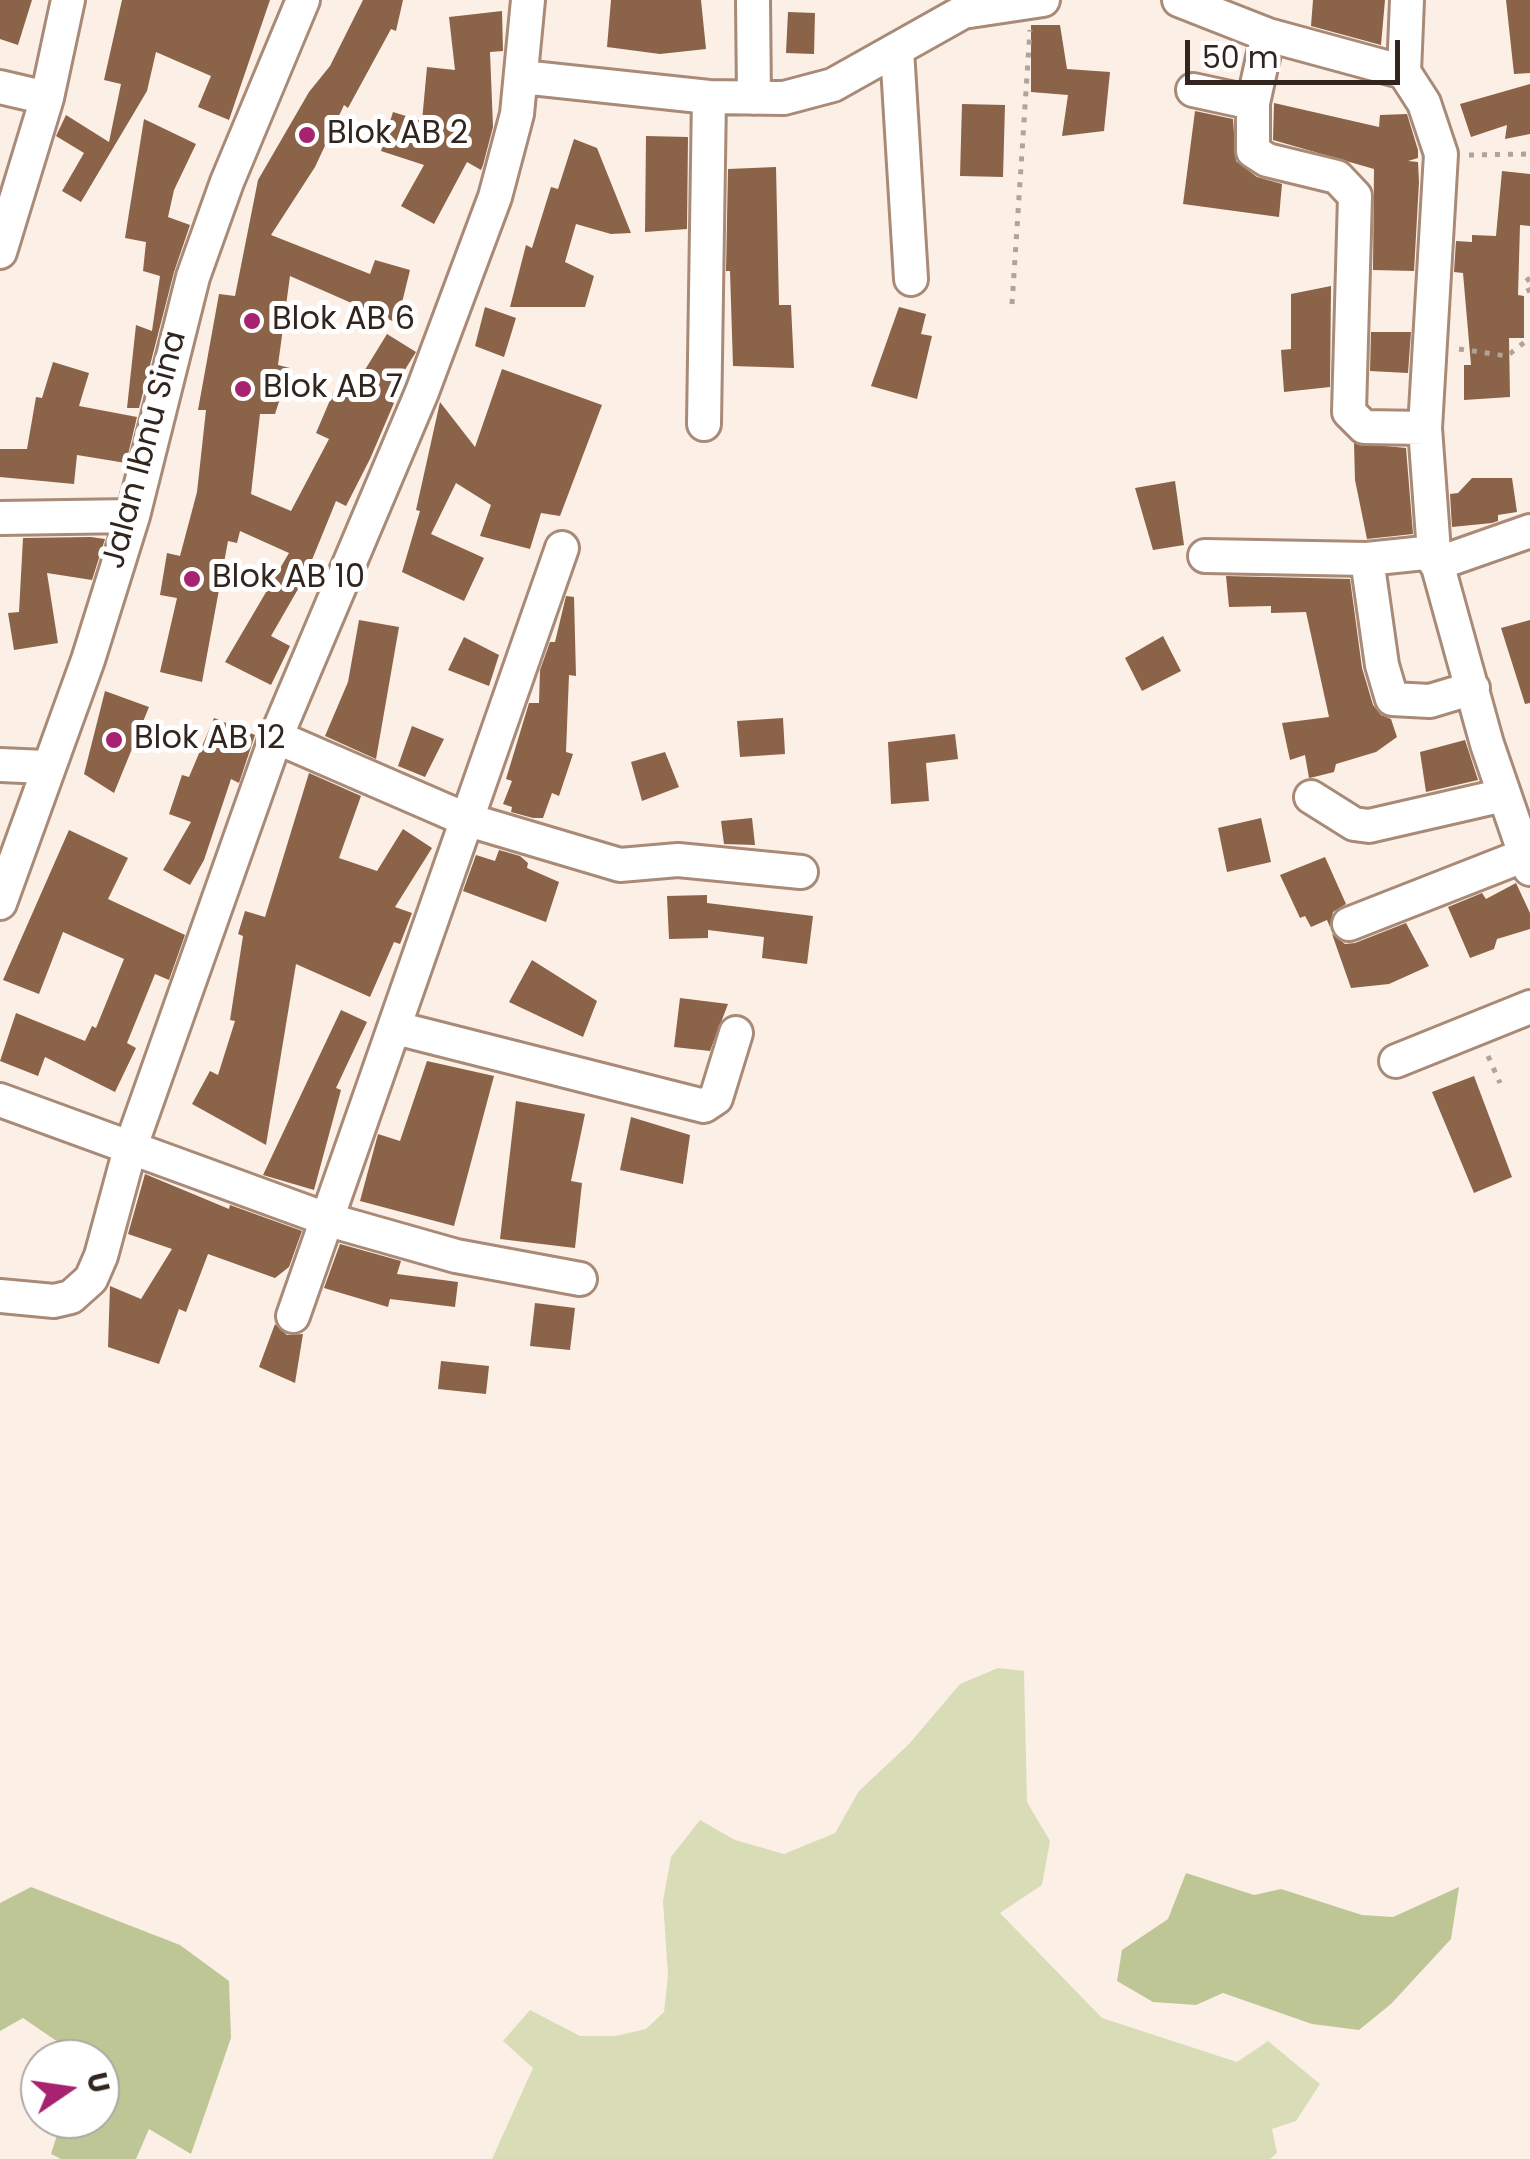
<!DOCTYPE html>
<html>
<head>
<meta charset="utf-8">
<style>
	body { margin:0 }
	#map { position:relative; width:1530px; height:2159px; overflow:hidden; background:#fcefe6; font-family:Poppins,sans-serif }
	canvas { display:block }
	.north { position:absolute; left:20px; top:2039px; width:100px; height:100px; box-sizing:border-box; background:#fff; border:2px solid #ada8a5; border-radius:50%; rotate:77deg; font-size:28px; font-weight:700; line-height:40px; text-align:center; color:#31251d }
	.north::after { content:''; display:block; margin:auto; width:35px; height:45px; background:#a7236f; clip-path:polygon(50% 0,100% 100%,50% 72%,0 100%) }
	.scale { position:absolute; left:1185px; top:40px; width:215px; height:45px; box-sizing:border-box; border:5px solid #31251d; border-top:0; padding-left:12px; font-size:30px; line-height:35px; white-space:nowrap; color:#31251d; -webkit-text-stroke:8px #fff; paint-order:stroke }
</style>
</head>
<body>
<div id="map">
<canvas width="1530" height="2159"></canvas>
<div class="north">U</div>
<div class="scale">50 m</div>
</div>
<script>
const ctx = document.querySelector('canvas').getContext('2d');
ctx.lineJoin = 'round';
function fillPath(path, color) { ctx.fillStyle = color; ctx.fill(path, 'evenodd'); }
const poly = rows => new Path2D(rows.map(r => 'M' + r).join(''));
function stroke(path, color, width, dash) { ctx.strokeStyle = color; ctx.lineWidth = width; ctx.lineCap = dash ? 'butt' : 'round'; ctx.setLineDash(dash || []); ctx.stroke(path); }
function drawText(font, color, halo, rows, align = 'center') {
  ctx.font = font + ' Poppins,sans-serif'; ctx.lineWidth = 10; ctx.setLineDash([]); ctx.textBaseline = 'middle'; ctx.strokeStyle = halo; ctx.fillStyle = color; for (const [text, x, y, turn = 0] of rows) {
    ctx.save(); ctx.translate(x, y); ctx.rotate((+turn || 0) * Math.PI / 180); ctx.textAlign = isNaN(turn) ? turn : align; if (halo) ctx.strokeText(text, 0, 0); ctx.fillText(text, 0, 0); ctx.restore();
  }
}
const green = poly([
	[998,1668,1024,1671,1027,1802,1050,1841,1042,1885,1000,1913,1102,2018,1237,2062,1268,2041,1320,2084,1296,2121,1272,2129,1277,2153,1270,2159,492,2159,533,2068,503,2041,530,2010,580,2036,615,2036,646,2029,664,2012,668,1975,663,1901,671,1857,700,1820,735,1840,784,1854,835,1833,859,1791,909,1744,960,1684]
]);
const forest = poly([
	[1186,1873,1254,1895,1281,1889,1362,1915,1393,1917,1459,1887,1451,1939,1391,2004,1359,2030,1312,2024,1223,1993,1196,2005,1153,2002,1117,1981,1122,1950,1168,1919],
	[31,1887,180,1945,229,1981,231,2038,191,2154,149,2129,136,2159,61,2159,51,2154,62,2119,100,2119,100,2059,59,2059,58,2042,23,2018,0,2031,0,1903]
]);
const building = poly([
	[0,0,32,0,18,45,0,39],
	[122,0,270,0,229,120,198,107,211,76,156,52,147,91,81,202,62,191,84,153,56,136,66,115,109,142,121,84,104,80],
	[363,0,403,0,396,31,391,29,348,108,344,105,315,167,271,235,370,274,375,260,410,270,397,323,290,276,278,365,290,368,275,414,260,414,251,494,291,511,329,439,316,433,339,379,355,386,387,334,416,352,386,400,394,403,370,459,346,506,336,501,305,577,271,636,290,646,271,685,225,662,289,553,240,531,237,543,228,541,202,682,160,672,177,598,160,595,167,553,180,556,197,492,206,410,198,410,219,294,235,296,258,180,309,92,330,66],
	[611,0,701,0,706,49,660,54,607,47],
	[1313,0,1385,0,1381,45,1311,26],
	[1506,0,1530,0,1530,73,1514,74],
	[502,11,503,51,490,52,493,127,483,165,481,170,467,162,434,224,401,206,424,165,381,151,393,112,422,121,427,67,455,70,449,17],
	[788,12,815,13,814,54,786,53],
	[1031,25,1060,25,1067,69,1110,72,1104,131,1062,136,1068,95,1031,92],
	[1530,84,1530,134,1505,139,1507,125,1471,137,1460,104],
	[1274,103,1379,127,1380,115,1407,114,1418,150,1418,158,1408,161,1418,162,1419,182,1414,271,1373,270,1374,169,1273,140],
	[962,104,1005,105,1003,177,960,176],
	[1195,111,1233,119,1236,161,1257,177,1282,184,1279,217,1183,204],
	[144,119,196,144,174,190,168,217,190,225,174,272,139,408,127,408,136,325,152,331,160,276,143,271,146,242,125,238],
	[646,136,688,137,687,229,645,232],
	[574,139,597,148,631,233,611,234,576,224,565,262,594,276,585,307,510,307,526,245,532,248,551,187,558,189],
	[776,167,779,305,791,305,794,368,733,366,730,271,726,271,728,169],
	[1502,171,1530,174,1530,226,1520,225,1518,295,1524,296,1524,338,1509,338,1510,397,1464,400,1464,365,1471,365,1463,273,1454,272,1456,241,1472,242,1472,235,1496,236],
	[1331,286,1330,387,1284,392,1281,350,1291,349,1291,294],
	[485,307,516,318,504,357,475,346],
	[899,307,926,314,921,334,932,336,917,399,871,386],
	[1371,332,1411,332,1408,373,1370,371],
	[53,362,89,373,79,406,137,417,126,463,77,455,74,484,0,477,0,449,27,449,36,397,42,398],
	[502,369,602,405,560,516,541,513,530,549,480,536,491,505,456,483,431,534,484,558,464,601,402,572,420,511,416,510,440,402,475,447],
	[1354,443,1406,448,1413,534,1367,539,1355,480],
	[1472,478,1512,478,1517,512,1498,515,1498,521,1492,523,1452,527,1450,494,1458,493],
	[1175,481,1184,545,1153,550,1135,488],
	[91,537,105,539,92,580,47,573,58,643,14,650,8,613,19,612,23,538],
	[1226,576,1350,579,1362,668,1373,705,1381,715,1391,719,1397,737,1376,752,1336,764,1334,772,1314,777,1309,778,1305,755,1290,760,1282,723,1329,717,1306,612,1271,613,1271,606,1229,607],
	[566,596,574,597,576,676,569,675,566,752,573,754,559,796,552,793,543,818,533,818,511,812,512,807,503,804,512,781,506,779,529,703,539,703,540,670,550,642,555,642],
	[359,620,399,627,376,759,325,736,348,682],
	[1530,620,1530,703,1525,704,1501,628],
	[1163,636,1181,671,1142,691,1125,658],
	[464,637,499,655,489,686,448,670],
	[105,691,149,707,114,793,84,774],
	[214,718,255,735,239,783,231,779,204,860,190,885,163,870,191,822,169,814,182,775,189,777],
	[783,718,785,754,740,757,737,721],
	[412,726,444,739,425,777,398,766],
	[955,734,958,759,926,763,929,801,891,804,888,742],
	[1465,740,1478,780,1426,792,1420,752],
	[665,752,679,787,642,801,631,762],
	[309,773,361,796,339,858,377,871,403,829,432,848,395,907,412,913,400,944,394,942,370,997,296,964,266,1145,192,1104,210,1071,218,1075,235,1021,230,1020,243,936,238,934,245,911,265,917],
	[752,818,755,845,724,844,721,821],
	[1261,818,1271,862,1227,872,1218,828],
	[69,830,128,858,108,899,185,935,169,980,155,974,127,1043,136,1048,115,1092,45,1057,38,1076,0,1061,16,1013,85,1041,92,1026,96,1028,124,959,63,932,39,994,3,980],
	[499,850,520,856,528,863,527,868,559,882,546,922,463,891,476,855,495,861],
	[1325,857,1346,904,1333,912,1330,927,1327,920,1311,927,1305,916,1300,918,1280,875],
	[1516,883,1530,913,1530,929,1497,939,1494,949,1470,958,1448,907,1482,893,1486,899],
	[707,895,707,903,813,916,807,964,762,958,764,937,708,930,708,938,669,939,667,896],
	[1406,923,1429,966,1389,984,1351,988,1332,934,1345,944,1355,943],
	[532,960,597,1001,583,1037,509,1002],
	[680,998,728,1004,710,1051,674,1047],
	[341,1010,367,1022,336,1088,341,1090,314,1190,263,1175],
	[427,1061,494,1076,454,1226,360,1201,378,1134,400,1141],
	[1474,1076,1512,1177,1474,1193,1432,1092],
	[516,1101,585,1114,571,1181,582,1183,575,1248,500,1239],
	[631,1117,690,1135,683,1184,620,1170],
	[145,1174,229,1209,230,1205,302,1231,289,1267,275,1278,208,1254,186,1312,179,1309,159,1364,108,1347,110,1286,141,1299,172,1249,128,1234],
	[340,1244,401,1261,397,1274,458,1282,455,1307,390,1299,388,1307,324,1288],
	[535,1303,575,1308,570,1350,530,1346],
	[275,1324,287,1335,303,1334,295,1383,259,1367],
	[441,1361,489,1366,486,1394,438,1389]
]);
const path = poly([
	[1469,155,1530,154],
	[1530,278,1525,282,1530,293],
	[1012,304,1030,30],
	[1459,349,1507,356,1530,338],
	[1488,1056,1500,1083]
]);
const minor = poly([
	[753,0,754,98],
	[1179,0,1268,35,1404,72],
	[1407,0,1404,72,1424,103,1441,154,1425,428,1434,552,1487,744,1530,869],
	[1268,35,1253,103,1253,151,1267,160,1337,177,1355,196,1349,412,1364,427,1425,428],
	[897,50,911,279],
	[522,77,709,97,784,98,833,85,963,12,1043,0],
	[0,87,47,98],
	[1193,90,1253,103],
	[0,252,47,98,68,0],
	[704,424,709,97],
	[0,518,133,516],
	[1205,556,1367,559,1434,552],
	[1367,559,1382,665,1392,699,1430,701,1473,688],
	[1436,564,1530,531],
	[276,737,465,819,620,865,678,860,801,872],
	[0,765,45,767],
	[1311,797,1354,824,1369,826,1504,795],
	[0,903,88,660,133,516,193,277,227,182,303,0],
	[1349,924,1525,855],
	[396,1028,704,1106,716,1098,736,1033],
	[1396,1061,1530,1007],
	[0,1100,329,1220,456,1256,580,1279],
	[0,1296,54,1301,71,1297,91,1279,101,1256,130,1149,276,737,422,392,495,197,517,114,528,0],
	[293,1316,562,548]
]);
const markers = [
	[307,135,10,"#a7236f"],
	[252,321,10,"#a7236f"],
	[243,389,10,"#a7236f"],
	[192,579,10,"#a7236f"],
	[114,740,10,"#a7236f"]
];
const poiNames = [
	["Blok AB 2",327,135],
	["Blok AB 6",272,321],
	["Blok AB 7",263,389],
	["Blok AB 10",212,579],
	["Blok AB 12",134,740]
];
const streetNames = [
	["Jalan Ibnu Sina",146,450,-75]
];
fillPath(green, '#d8ddb8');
fillPath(forest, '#bfc696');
fillPath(building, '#8a6348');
stroke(minor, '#a88a76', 38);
stroke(path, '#afa39a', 5, [5, 8]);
stroke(minor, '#fff', 32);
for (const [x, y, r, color] of markers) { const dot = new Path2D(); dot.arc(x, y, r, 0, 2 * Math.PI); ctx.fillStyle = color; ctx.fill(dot); stroke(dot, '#fff', 4); }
drawText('32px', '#31251d', '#fff', poiNames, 'left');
drawText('32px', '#31251d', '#fff', streetNames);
</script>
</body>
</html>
